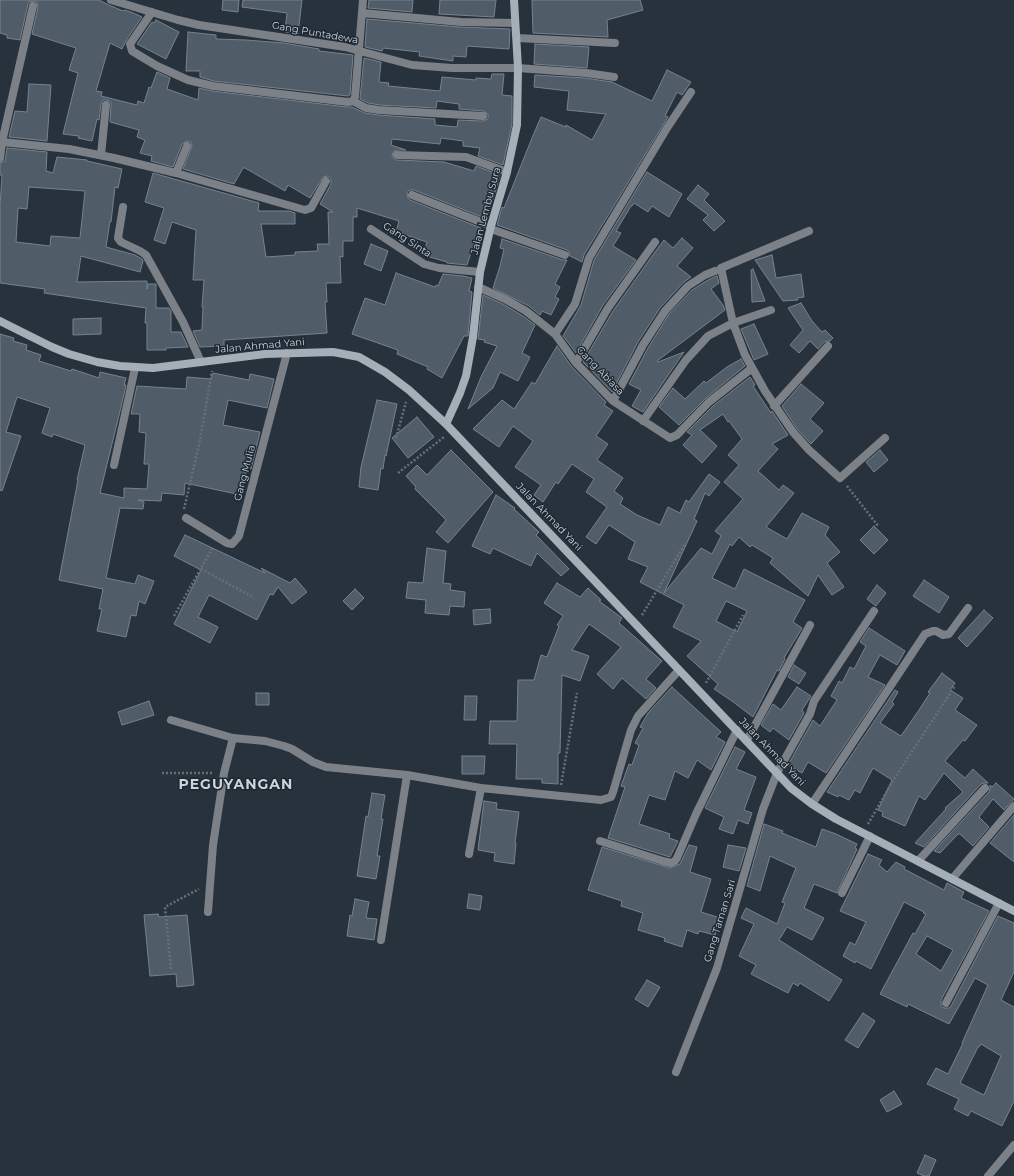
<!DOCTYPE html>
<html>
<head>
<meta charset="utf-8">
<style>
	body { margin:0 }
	canvas { display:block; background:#27323d }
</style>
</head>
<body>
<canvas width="1014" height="1176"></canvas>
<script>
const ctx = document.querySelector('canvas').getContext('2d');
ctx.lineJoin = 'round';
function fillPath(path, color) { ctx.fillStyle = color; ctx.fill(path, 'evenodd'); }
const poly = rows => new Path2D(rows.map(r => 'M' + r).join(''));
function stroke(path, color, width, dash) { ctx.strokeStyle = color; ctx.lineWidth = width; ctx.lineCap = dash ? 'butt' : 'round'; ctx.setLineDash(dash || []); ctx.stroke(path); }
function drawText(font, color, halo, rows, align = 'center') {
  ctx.font = font + ' Montserrat,sans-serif'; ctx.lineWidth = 3; ctx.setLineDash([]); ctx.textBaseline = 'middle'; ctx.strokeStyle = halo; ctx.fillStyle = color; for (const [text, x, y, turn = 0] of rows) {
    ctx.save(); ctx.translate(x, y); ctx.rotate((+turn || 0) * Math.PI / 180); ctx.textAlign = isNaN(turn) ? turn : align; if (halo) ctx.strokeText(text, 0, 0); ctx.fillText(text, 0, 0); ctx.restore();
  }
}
const building = poly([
	[0,0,99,0,109,5,123,11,124,10,131,12,142,17,127,39,122,49,110,43,96,91,102,92,101,96,137,105,138,101,144,103,149,87,151,88,157,72,170,78,167,89,198,100,199,88,212,91,347,107,352,107,365,113,378,115,435,119,435,125,457,127,458,120,483,121,488,119,488,114,483,111,459,109,459,104,437,101,436,108,380,105,368,103,360,99,364,58,381,62,379,82,389,83,388,86,440,91,442,77,476,80,476,78,491,79,492,74,504,74,502,95,512,96,512,124,503,165,478,156,480,148,463,146,463,141,441,138,440,144,392,139,391,145,406,150,397,150,393,152,392,157,396,160,444,162,474,171,476,166,500,175,487,219,414,190,409,190,407,193,408,198,410,200,481,228,475,247,473,246,467,265,447,263,447,262,423,255,427,242,396,232,399,221,357,208,357,217,353,217,353,241,343,241,343,257,340,256,341,283,326,283,327,302,325,302,327,333,224,340,224,346,200,347,193,331,202,330,203,307,202,307,204,280,193,280,196,230,172,222,165,244,154,240,164,208,145,202,153,173,259,203,258,211,289,211,295,213,295,224,261,224,266,257,295,255,295,252,318,251,317,244,329,244,328,212,333,212,320,204,331,184,331,179,328,176,323,177,310,198,288,185,285,191,245,168,243,168,234,184,183,169,192,146,191,142,187,141,182,144,173,167,151,161,152,156,140,153,145,140,137,137,139,130,110,122,111,105,111,102,107,100,103,100,101,104,99,120,97,119,92,141,78,138,79,136,63,134,78,73,69,70,76,48,32,34,38,7,37,2,34,1,29,2,28,4,20,40,7,38,7,35,0,33,0,0],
	[223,0,239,0,238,12,222,10,223,0],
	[243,0,302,0,298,34,285,32,287,13,242,7,243,0],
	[369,0,413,0,412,12,368,8,369,0],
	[440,0,496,0,494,17,439,14,440,0],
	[532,0,640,0,643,10,607,20,608,37,533,33,532,0],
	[367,19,460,27,510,29,509,49,467,46,466,57,453,56,453,61,419,56,420,52,383,48,382,51,365,47,367,19],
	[156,20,179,32,166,59,137,44,152,22,154,23,156,20],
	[188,32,216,35,216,39,246,40,284,43,319,49,319,51,353,55,350,95,348,96,214,81,200,77,200,71,186,71,188,32],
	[535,44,589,47,587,68,534,64,535,44],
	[667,70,691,82,682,95,677,92,665,116,668,117,584,255,582,262,570,256,569,252,567,250,497,225,502,207,504,208,532,138,541,117,566,127,566,125,592,140,606,114,567,110,569,91,534,87,535,75,585,78,612,82,652,101,667,70],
	[29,84,51,85,47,141,9,137,15,111,27,112,29,84],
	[7,148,47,152,46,171,53,173,57,157,87,160,87,161,122,169,118,188,115,187,111,222,110,221,106,247,135,255,142,259,143,261,140,272,81,256,77,282,147,281,147,289,148,284,156,284,156,308,169,308,171,311,171,332,181,332,188,347,166,348,166,350,147,350,147,323,145,323,146,308,44,293,45,289,0,283,0,206,2,175,0,175,0,163,5,161,7,148],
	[29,187,85,191,80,238,51,236,50,246,16,242,18,208,27,209,29,187],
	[647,172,682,194,669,217,652,206,648,212,634,203,632,206,631,206,616,231,621,233,613,246,636,260,603,305,576,353,563,336,581,305,594,260,647,172],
	[698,185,709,194,704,200,725,221,714,231,703,220,708,215,687,199,698,185],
	[682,238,693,248,677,266,691,277,684,282,660,308,638,342,612,392,583,362,613,311,655,252,664,240,673,248,682,238],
	[502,239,563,260,567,260,555,284,560,287,555,297,559,299,551,315,542,311,540,315,529,306,493,288,500,266,504,249,500,248,502,239],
	[371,244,388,251,381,271,364,264,371,244],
	[772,255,776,278,801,274,804,297,797,298,798,300,783,301,755,260,772,255],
	[753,269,765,301,752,302,751,270,753,269],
	[396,273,435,287,436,285,438,286,443,274,463,276,472,278,469,291,472,292,468,336,464,336,442,378,427,369,428,367,397,354,398,350,352,334,365,298,385,305,396,273],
	[717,276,719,283,711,289,723,305,725,310,657,361,658,362,684,352,643,412,632,406,641,390,629,384,648,348,669,314,692,290,708,280,717,276],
	[483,295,503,304,523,316,535,325,522,353,530,357,518,381,500,372,493,388,468,409,481,377,497,346,484,342,485,340,478,339,483,295],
	[801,303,812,321,822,332,825,330,833,338,830,341,824,342,818,349,810,341,799,353,790,345,803,330,788,308,801,303],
	[101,318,101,334,73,335,73,319,101,318],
	[754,324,768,354,754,360,741,329,754,324],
	[0,334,14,338,13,341,27,345,26,350,41,355,39,361,71,371,72,369,99,378,100,372,126,378,124,385,126,385,121,407,100,493,124,498,124,488,147,489,149,464,144,464,146,433,139,432,140,414,131,414,137,386,186,389,187,377,211,379,213,373,249,380,250,374,274,379,267,408,228,400,223,425,260,432,251,469,247,468,241,495,185,483,184,495,162,493,161,501,138,500,144,502,143,509,120,508,106,578,135,584,138,575,154,581,145,604,139,601,136,616,131,615,126,637,97,631,102,609,99,609,103,589,59,580,78,480,77,480,85,445,53,434,52,437,42,433,50,408,17,397,6,432,21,436,2,491,0,490,0,334],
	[557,346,572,367,606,402,604,405,613,411,596,436,608,444,597,460,623,478,614,491,623,498,620,504,637,515,660,525,668,507,680,513,686,500,689,502,709,474,720,482,709,496,705,493,694,519,697,521,664,593,701,548,712,554,721,536,715,531,743,499,724,482,739,465,728,455,742,439,729,421,728,422,723,414,700,430,717,446,702,463,683,445,692,435,687,432,713,406,750,377,755,385,753,386,771,413,772,411,788,435,772,444,778,449,758,471,779,490,783,485,794,493,766,527,787,539,802,513,829,527,825,535,840,552,827,563,844,587,832,595,818,575,808,596,770,563,773,558,752,545,750,547,739,537,732,546,730,544,712,578,735,589,744,569,805,600,793,622,802,628,784,658,785,659,779,671,777,670,753,717,732,701,714,689,718,684,687,656,701,641,673,627,684,605,640,582,648,567,628,559,635,542,609,525,596,544,586,537,607,507,586,492,594,479,572,464,558,484,556,482,543,502,534,495,541,485,515,467,533,441,513,426,499,447,473,429,502,400,514,409,532,382,535,384,557,346],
	[726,601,747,611,737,632,716,621,726,601],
	[741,359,745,366,706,398,679,425,659,407,673,388,685,399,704,381,706,383,727,367,741,359],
	[801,384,824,403,810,419,823,431,811,444,797,429,782,406,801,384],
	[377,400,397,404,386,456,385,455,383,469,381,468,378,490,359,487,361,467,377,400],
	[417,417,434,437,408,458,392,438,417,417],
	[451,450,493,492,448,543,436,532,446,520,415,489,416,487,406,476,417,465,427,475,451,450],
	[880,450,888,460,874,472,866,462,880,450],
	[496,495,515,508,514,509,539,532,536,535,569,569,561,576,537,553,531,566,493,548,490,554,472,546,496,495],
	[874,526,888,540,874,554,860,540,874,526],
	[185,535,265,573,261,568,290,583,295,578,307,592,292,604,278,587,273,595,270,594,257,620,209,595,198,617,218,627,210,643,174,624,201,570,174,556,185,535],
	[427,548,446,551,443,583,451,584,450,590,465,592,464,607,450,606,449,615,425,613,426,600,406,598,408,582,423,583,427,548],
	[924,580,949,597,939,613,913,596,924,580],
	[557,583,580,597,588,588,601,600,599,601,622,618,619,623,662,661,646,679,656,688,646,699,622,678,613,689,597,674,621,647,589,624,572,650,589,656,580,681,562,675,560,753,558,753,558,784,542,783,542,779,516,779,517,744,489,744,490,721,517,721,518,680,534,680,541,655,547,657,559,626,557,625,563,616,544,603,557,583],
	[877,585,886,593,876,606,867,599,877,585],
	[355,589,364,598,352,610,343,601,355,589],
	[490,609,491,623,474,625,473,610,490,609],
	[984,610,993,618,967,647,958,638,984,610],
	[869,628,905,651,897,665,880,655,868,677,885,685,826,773,808,762,802,773,788,765,813,720,820,726,837,700,831,696,839,681,842,683,850,667,854,669,866,646,860,642,869,628],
	[794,665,806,673,799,684,788,677,794,665],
	[942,673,955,683,950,690,963,698,955,710,977,725,965,741,963,740,945,761,965,778,973,769,988,783,984,783,981,784,924,847,915,843,946,809,945,808,963,792,944,773,925,800,919,796,905,826,882,816,883,812,878,810,892,780,873,768,860,793,855,790,849,800,839,795,838,797,827,792,895,690,898,692,892,702,894,704,880,723,901,736,919,710,930,693,928,692,942,673],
	[672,687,721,732,716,737,725,742,711,770,697,760,688,778,675,771,665,800,649,795,639,824,670,834,669,838,678,841,670,857,608,838,625,787,621,786,629,764,632,765,639,745,635,743,643,728,640,727,648,713,672,687],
	[797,687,811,696,802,710,804,713,789,740,773,728,770,732,761,725,773,704,781,710,797,687],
	[256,693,269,693,269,705,256,705,256,693],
	[465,696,477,696,476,720,464,720,465,696],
	[149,701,154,715,122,725,118,712,149,701],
	[735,747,745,752,736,769,756,777,744,810,752,813,748,824,738,820,733,834,719,829,724,817,705,808,735,747],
	[462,756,485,756,484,774,462,774,462,756],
	[996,783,1014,799,1004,810,993,799,979,817,989,827,973,846,960,834,958,834,940,853,934,851,989,792,990,789,990,785,992,787,996,783],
	[372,793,385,795,381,819,383,819,377,856,380,856,376,879,357,876,366,816,368,817,372,793],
	[484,801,497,803,496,809,519,812,515,843,516,843,514,864,494,861,495,853,478,850,484,801],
	[1014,815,1014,862,990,843,1014,815],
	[764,824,783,831,782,833,816,847,822,829,836,834,857,844,855,848,857,849,837,893,814,884,804,908,824,918,812,940,787,927,779,940,842,980,829,1001,800,983,798,986,793,983,788,993,751,974,756,965,739,956,754,924,741,918,746,908,777,924,785,903,782,902,796,868,770,856,760,891,747,886,764,824],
	[689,845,697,847,690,872,711,879,701,912,720,918,715,935,699,931,698,934,687,930,682,947,664,941,665,938,638,930,643,913,621,906,622,901,588,890,602,847,670,868,680,864,689,845],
	[728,845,746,848,739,871,723,867,728,845],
	[868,854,882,860,879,865,887,872,896,862,905,867,904,869,944,890,947,883,964,892,961,898,989,911,941,1000,941,1006,944,1008,949,1008,951,1006,998,916,1014,923,1014,972,1001,1000,1014,1007,1014,1101,1002,1126,971,1111,968,1116,954,1109,959,1099,927,1084,936,1068,948,1074,963,1043,962,1043,988,985,975,978,949,1024,908,1004,907,1007,880,994,913,933,915,934,926,914,923,913,924,912,904,902,871,969,856,961,855,963,843,956,850,942,855,945,866,922,840,911,868,854],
	[927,936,953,950,941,971,916,954,927,936],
	[981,1044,1001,1056,984,1095,960,1083,978,1047,979,1047,981,1044],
	[469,894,482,896,480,910,467,908,469,894],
	[355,899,369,902,366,918,377,919,374,940,347,936,350,915,352,916,355,899],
	[158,914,159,917,187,915,194,985,177,987,176,974,150,976,144,915,158,914],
	[647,980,660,987,648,1007,635,999,647,980],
	[863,1013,875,1021,858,1048,845,1040,863,1013],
	[894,1091,902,1104,887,1112,880,1100,894,1091],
	[925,1155,936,1160,929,1176,924,1176,917,1173,925,1155]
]);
const path = poly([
	[396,438,406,402],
	[398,473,444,437],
	[847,486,879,527],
	[184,509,200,440,212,371],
	[201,569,253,597],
	[642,615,685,544],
	[174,616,213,547],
	[706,683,743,615],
	[162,773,214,773],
	[561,785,577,693],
	[868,824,894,779,955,686],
	[171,969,165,907,199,889]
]);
const street = poly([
	[111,0,178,20,199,25,345,47,412,65,452,68,518,68,586,73,614,77],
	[152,12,130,44,132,51,157,66,188,80,213,86,348,102,353,101,355,97,363,0],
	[362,13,461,22,515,23],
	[517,38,615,43],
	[353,101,366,108,379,110,483,116],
	[2,142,69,149,114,158,176,173,305,210,311,208,326,181],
	[101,155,106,105],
	[397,155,466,157,507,172],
	[0,158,2,142,33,6],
	[176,173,187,146],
	[412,195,491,226],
	[123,207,118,238,121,242,140,251,146,255,183,322,201,362],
	[371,229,424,264,439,268,480,272],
	[491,229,565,255],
	[809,231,721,268,733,323,745,355,765,391,793,432,809,450,840,478,885,438],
	[478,287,505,299,526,311,555,334,576,363,613,401,670,438,677,435,709,402,752,368],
	[555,334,575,304,589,258,667,128,691,92],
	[576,363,608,308,655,242],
	[613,401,643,345,665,311,688,286,705,275,715,271],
	[774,406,828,346],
	[643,421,686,360,708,336,733,323,771,310],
	[114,465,135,368],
	[186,518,227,543,232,544,239,536,287,353],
	[171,720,233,738],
	[747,740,810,625],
	[812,804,925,634,933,631,936,631,943,635,949,634,968,608],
	[600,841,663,861,671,863,675,861,677,858,696,814,737,730],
	[469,854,481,788],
	[918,861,985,788],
	[952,879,1014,806],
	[842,893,870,836],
	[208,912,213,845,224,773,233,738,265,741,284,746,292,749,313,762,326,767,407,775,481,788,601,800,611,797,613,792,631,730,638,716,679,670],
	[381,940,407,775],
	[946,1003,999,903],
	[676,1072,717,968,763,809,777,773,810,714,814,701,874,611],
	[988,1176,1014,1145]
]);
const secondary = poly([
	[0,321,52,347,69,354,97,362,120,366,153,368,265,354,333,352,359,357,385,372,409,390,446,424,791,788,812,804,836,819,1014,911],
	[446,424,460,393,466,376,473,337,480,272,491,226,507,172,517,125,518,68,514,0]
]);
const streetNames = [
	["Gang Puntadewa",315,33,10],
	["Jalan Lembu Sura",486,211,-75],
	["Gang Sinta",407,240,33],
	["Jalan Ahmad Yani",260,346,-5],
	["Gang Abiasa",600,371,46],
	["Gang Mulia",245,473,-75],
	["Jalan Ahmad Yani",549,517,46],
	["Jalan Ahmad Yani",772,752,46],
	["Gang Taman Sari",720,921,-73]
];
const districtNames = [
	["PEGUYANGAN",236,785]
];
fillPath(building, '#505d69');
stroke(building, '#75828f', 1);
stroke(path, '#667079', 2.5, [2, 2]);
stroke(street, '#7b8187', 8);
stroke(secondary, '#a5afb8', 8);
drawText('10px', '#ccd4da', '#1d2833', streetNames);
ctx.letterSpacing = '1px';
drawText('bold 14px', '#ccd4da', '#1d2833', districtNames);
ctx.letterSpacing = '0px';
</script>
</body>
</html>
